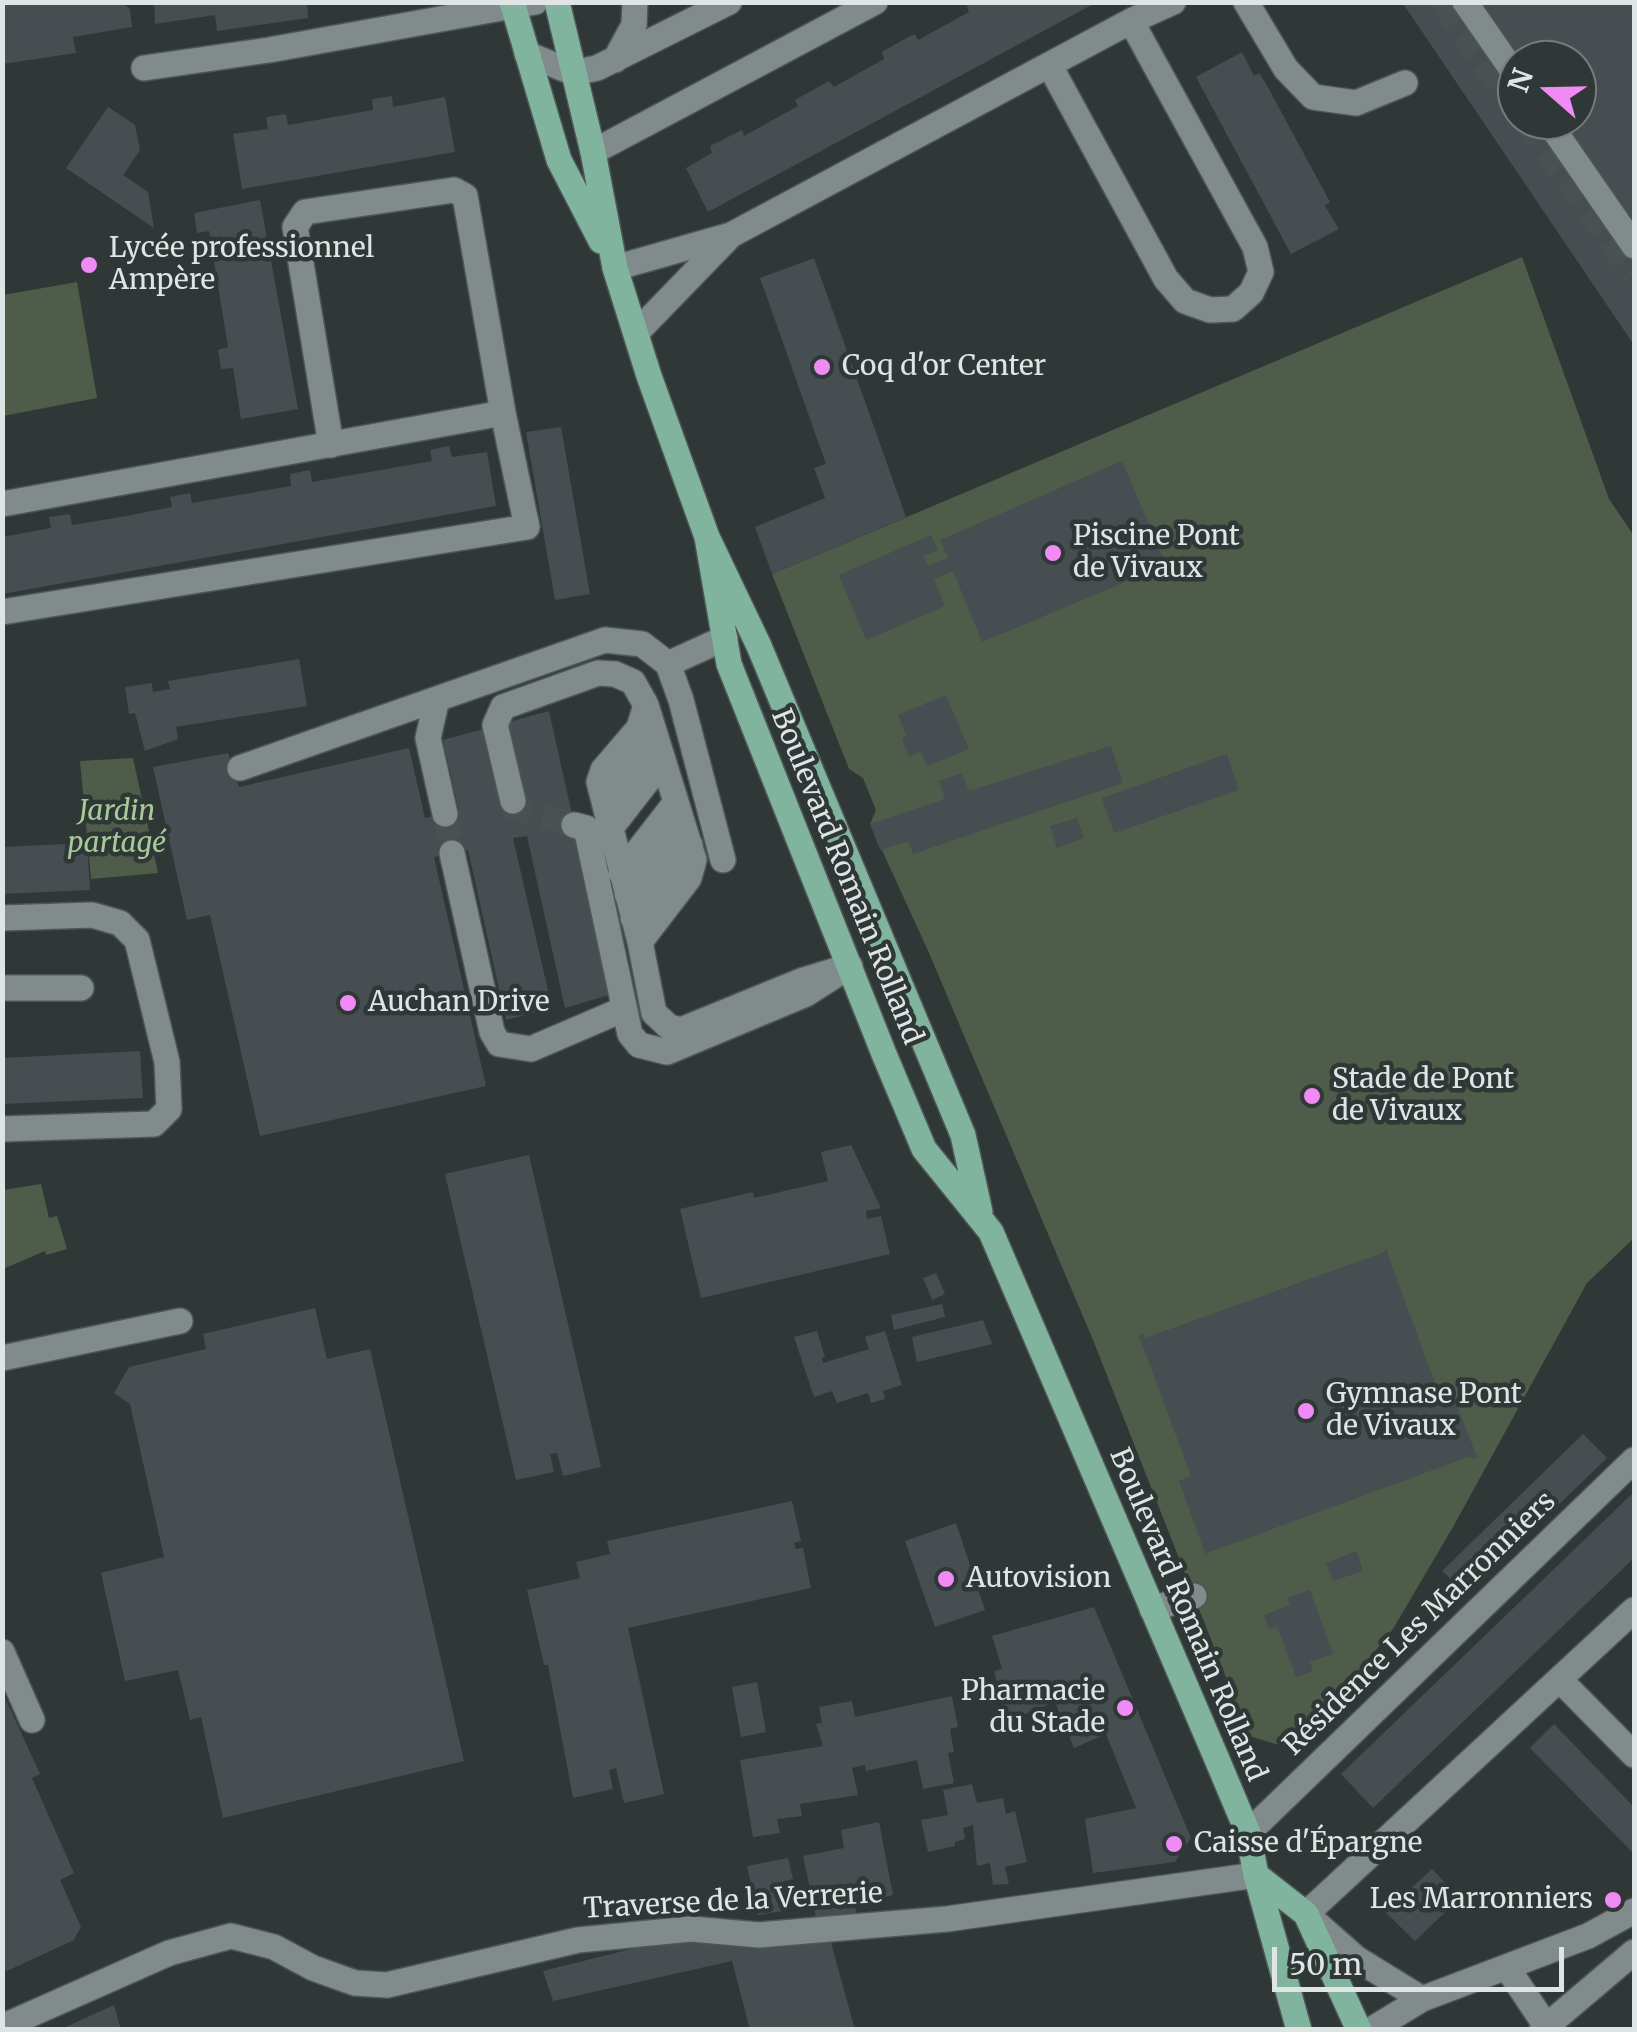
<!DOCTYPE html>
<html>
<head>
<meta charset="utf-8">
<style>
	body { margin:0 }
	#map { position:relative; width:1637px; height:2032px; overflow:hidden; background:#2f3837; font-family:Merriweather,serif }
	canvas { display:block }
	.frame { position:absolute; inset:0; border:5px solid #dfe5e4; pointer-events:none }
	.north { position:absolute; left:1497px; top:40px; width:100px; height:100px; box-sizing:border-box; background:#2f3837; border:2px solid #757d7c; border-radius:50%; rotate:290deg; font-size:28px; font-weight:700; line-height:40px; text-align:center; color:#dfe5e4 }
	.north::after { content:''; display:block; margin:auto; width:35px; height:45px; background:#f08bf5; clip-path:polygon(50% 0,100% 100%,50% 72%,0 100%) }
	.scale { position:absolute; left:1272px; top:1947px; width:292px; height:45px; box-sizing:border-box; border:5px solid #dfe5e4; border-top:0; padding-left:12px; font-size:30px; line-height:35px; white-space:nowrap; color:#dfe5e4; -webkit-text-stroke:8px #2f3837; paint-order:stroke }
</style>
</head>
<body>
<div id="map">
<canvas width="1637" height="2032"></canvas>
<div class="frame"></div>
<div class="north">N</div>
<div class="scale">50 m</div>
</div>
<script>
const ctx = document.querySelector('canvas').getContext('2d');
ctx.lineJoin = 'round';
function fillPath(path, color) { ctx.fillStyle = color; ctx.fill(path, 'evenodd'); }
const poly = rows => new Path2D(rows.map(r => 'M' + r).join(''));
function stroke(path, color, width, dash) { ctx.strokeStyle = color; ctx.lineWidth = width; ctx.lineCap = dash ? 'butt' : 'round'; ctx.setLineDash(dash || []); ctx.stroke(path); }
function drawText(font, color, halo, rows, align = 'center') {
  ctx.font = font + ' Merriweather,serif'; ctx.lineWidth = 9; ctx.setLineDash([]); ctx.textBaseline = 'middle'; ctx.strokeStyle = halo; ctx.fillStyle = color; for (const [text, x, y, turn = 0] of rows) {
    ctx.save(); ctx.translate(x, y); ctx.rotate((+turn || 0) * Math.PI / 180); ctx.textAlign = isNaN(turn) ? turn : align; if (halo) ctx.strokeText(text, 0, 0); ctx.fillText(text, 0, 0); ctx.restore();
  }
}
const green = poly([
	[1522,257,1609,499,1634,536,1634,1238,1587,1283,1453,1527,1393,1629,1355,1676,1319,1712,1279,1745,1249,1736,1093,1340,929,953,870,824,876,810,863,778,849,769,772,574],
	[77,282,97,398,3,416,3,295],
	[133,758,158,873,91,879,80,761],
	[41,1184,49,1218,57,1216,67,1249,46,1255,45,1251,3,1269,3,1190]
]);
const building = poly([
	[2,2,121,2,130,9,132,27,73,37,76,53,2,64],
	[154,2,307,2,308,18,217,31,215,15,155,24],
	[972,2,1097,2,708,212,686,168,712,153,710,146,742,130,744,136,798,106,795,100,829,81,834,87,884,59,882,52,908,37,915,34,918,40,969,12,967,6],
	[1402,2,1634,2,1634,345],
	[1517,60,1577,60,1577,120,1517,120],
	[1242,52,1254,76,1259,73,1265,82,1330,202,1325,206,1339,229,1291,254,1196,77],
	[392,96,393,107,445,97,455,152,242,189,233,134,268,129,266,117,286,114,288,125,373,110,372,99],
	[108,107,135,125,140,150,123,175,148,192,154,228,66,168],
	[260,200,298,409,241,419,233,368,221,369,218,350,228,347,209,231,197,233,194,213],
	[814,258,906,517,772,574,755,527,825,498,814,468,826,464,760,278],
	[561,427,590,594,555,600,526,432],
	[449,446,452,457,487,452,496,506,2,594,2,537,51,528,49,517,70,514,72,525,121,517,172,507,170,497,190,493,192,503,291,486,290,474,310,470,312,482,432,461,430,450],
	[1122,461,1166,565,982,642,953,571,934,579,945,606,866,640,839,575,931,535,938,550,923,556,928,566,948,558,940,540],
	[299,659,307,706,176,727,178,739,145,751,135,713,129,714,125,687,152,683,153,692,170,689,168,681],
	[946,695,969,749,928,766,920,751,909,757,902,738,906,736,898,715],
	[549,711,612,994,565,1008,527,836,513,838,552,1008,506,1020,468,850,434,857,486,1086,260,1136,210,915,187,920,153,767,228,753,239,787,409,748,425,818,459,811,443,740],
	[1111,746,1123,783,913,854,908,841,880,850,870,824,945,799,939,781,962,773,969,791],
	[1227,754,1239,790,1114,833,1102,798],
	[1077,818,1084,838,1057,848,1050,826],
	[87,843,90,890,2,894,2,847],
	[140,1051,143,1098,2,1104,2,1058],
	[851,1145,881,1208,866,1211,867,1219,881,1216,890,1254,701,1298,680,1209,753,1192,754,1198,828,1181,821,1152],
	[529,1155,601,1467,563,1476,557,1453,550,1454,554,1472,516,1480,445,1174],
	[1386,1249,1436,1386,1448,1382,1477,1457,1472,1460,1471,1456,1210,1552,1206,1556,1179,1481,1191,1476,1139,1336,1144,1334,1145,1338,1382,1253],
	[936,1273,945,1294,932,1300,923,1278],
	[942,1304,945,1317,894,1330,891,1315],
	[315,1308,327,1359,370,1349,464,1761,223,1818,201,1717,190,1720,178,1670,125,1681,101,1573,164,1557,130,1404,114,1393,129,1367,206,1349,203,1334],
	[983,1320,992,1344,917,1362,912,1337],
	[817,1331,825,1357,822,1357,823,1363,869,1349,865,1337,885,1331,902,1385,883,1391,885,1399,871,1403,868,1393,837,1403,832,1391,814,1397,794,1337],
	[1583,1434,1607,1458,1466,1594,1442,1571],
	[1634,1492,1634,1558,1373,1808,1341,1774],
	[792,1501,801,1541,794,1543,796,1549,803,1548,811,1588,628,1628,664,1794,624,1803,616,1768,609,1770,613,1789,573,1798,548,1665,544,1665,527,1590,580,1578,576,1562,610,1554,607,1541],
	[956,1523,985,1610,935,1627,905,1541],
	[1357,1551,1363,1571,1333,1581,1326,1563],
	[1310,1590,1333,1654,1310,1662,1313,1671,1296,1677,1277,1626,1269,1629,1264,1615,1290,1605,1287,1598],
	[1094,1607,1191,1838,1175,1862,1093,1873,1085,1819,1136,1808,1106,1734,1074,1748,1055,1702,1008,1721,994,1671,1002,1669,992,1636],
	[757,1682,766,1732,741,1737,732,1687],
	[2,1691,40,1774,32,1778,74,1873,60,1880,81,1927,74,1940,7,1971,2,1970],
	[952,1696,958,1727,950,1729,954,1752,948,1753,954,1783,923,1789,917,1760,866,1771,865,1765,852,1768,858,1795,800,1804,802,1816,777,1819,780,1833,753,1837,740,1760,823,1746,816,1724,822,1723,819,1707,852,1701,855,1717],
	[1554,1724,1634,1807,1634,1854,1530,1748],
	[972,1784,977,1803,1003,1798,1006,1814,1015,1811,1027,1862,1005,1867,1009,1884,993,1885,990,1863,977,1866,973,1825,963,1828,965,1839,955,1842,955,1846,928,1852,921,1820,948,1815,943,1790],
	[879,1822,893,1895,871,1900,871,1895,853,1898,857,1916,816,1918,803,1856,844,1848,841,1830],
	[788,1858,793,1879,778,1883,783,1911,758,1915,747,1866],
	[1432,1869,1460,1898,1415,1941,1385,1912],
	[699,1939,830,1939,855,2030,750,2030,732,1961,553,2001,543,1971,659,1942],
	[114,2005,121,2030,59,2030]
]);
const minorTunnel = poly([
	[1442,2,1517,110],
	[1524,120,1634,274],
	[513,801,514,808,574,825],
	[445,814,452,853]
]);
const minor = poly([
	[1246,2,1286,69,1313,97,1356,103,1405,83],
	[1465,2,1517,77],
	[527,54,574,73,597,68,729,2],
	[615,60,634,25,635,2],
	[1050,66,1166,279,1185,301,1210,310,1233,309,1251,293,1261,272,1255,247,1131,21],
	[144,68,269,50,535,2],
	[1547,120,1634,246],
	[593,152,875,2],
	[615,268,731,235],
	[637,332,731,235,1131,21,1173,2],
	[331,445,295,227,305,212,454,190,465,196,503,413],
	[2,504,503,413,527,527,2,612],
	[668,664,725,638],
	[437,699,428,738,445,814],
	[240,768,605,640,642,644,668,664,681,700,723,860],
	[513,801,495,725,503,707,598,673,615,674,633,682,646,705,639,728,603,770,599,782,640,942,654,1013,669,1027,681,1030,801,981,850,966,806,994,667,1052,639,1045,630,1034,586,828,574,825],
	[605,804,656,739],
	[610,829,663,761],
	[452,853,492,1032,499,1044,531,1049,624,1009],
	[621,873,676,802],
	[627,894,683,825],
	[2,918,92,915,120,923,137,940,167,1062,169,1109,154,1124,2,1129],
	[633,918,690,845],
	[640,942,689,878,694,860,646,705],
	[2,988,81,988],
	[2,1358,180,1321],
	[1152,1609,1194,1596],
	[2,1652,32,1720],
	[1561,1681,1634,1755],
	[1248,1833,1634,1460],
	[1508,1969,1546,2026],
	[1422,1999,1357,1959,1306,1914,1634,1610],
	[2,2027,169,1953,231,1936,274,1947,313,1968,355,1983,387,1985,578,1940,691,1929,759,1935,947,1919,1256,1875],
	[1371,2030,1422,1999,1588,1936,1634,1911],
	[1542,2030,1634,1952]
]);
const major = poly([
	[512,2,559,160,601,241],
	[557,2,593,152,615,268,649,376,707,537,759,646,963,1135,980,1212],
	[707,537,729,664,884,1054,924,1149,991,1232,1216,1757,1248,1833,1256,1875,1299,2030],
	[1256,1875,1306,1914,1359,2030]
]);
const markers = [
	[89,265,10,"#f08bf5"],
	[822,367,10,"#f08bf5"],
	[1053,553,10,"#f08bf5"],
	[348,1003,10,"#f08bf5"],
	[1312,1096,10,"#f08bf5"],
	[1306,1411,10,"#f08bf5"],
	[946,1579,10,"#f08bf5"],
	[1125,1708,10,"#f08bf5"],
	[1174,1844,10,"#f08bf5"],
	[1613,1900,10,"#f08bf5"]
];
const poiNames = [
	["Lycée professionnel",109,249],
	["Ampère",109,281],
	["Coq d'or Center",842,367],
	["Piscine Pont",1073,537],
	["de Vivaux",1073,569],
	["Auchan Drive",368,1003],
	["Stade de Pont",1332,1080],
	["de Vivaux",1332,1112],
	["Gymnase Pont",1326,1395],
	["de Vivaux",1326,1427],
	["Autovision",966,1579],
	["Pharmacie",1105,1692,"right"],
	["du Stade",1105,1724,"right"],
	["Caisse d'Épargne",1194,1844],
	["Les Marronniers",1593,1900,"right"]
];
const parkNames = [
	["Jardin",117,812],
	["partagé",117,844]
];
const streetNames = [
	["Boulevard Romain Rolland",846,877,68],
	["Boulevard Romain Rolland",1187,1615,67],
	["Résidence Les Marronniers",1420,1624,-44],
	["Traverse de la Verrerie",733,1902,-3]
];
fillPath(green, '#4e5c49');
fillPath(building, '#464e51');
stroke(minorTunnel, '#495251', 25, [25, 12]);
stroke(minor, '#4f5656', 28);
stroke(major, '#4f5656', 28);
stroke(minor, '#818b8b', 25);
stroke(major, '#80b49f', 25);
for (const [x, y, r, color] of markers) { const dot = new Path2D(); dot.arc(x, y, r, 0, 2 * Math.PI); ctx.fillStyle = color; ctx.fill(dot); stroke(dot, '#2f3837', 4); }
drawText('28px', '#dfe5e4', '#2f3837', poiNames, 'left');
drawText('italic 28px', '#a6cb99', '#2f3837', parkNames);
drawText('28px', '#dfe5e4', '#2f3837', streetNames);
</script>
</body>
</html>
